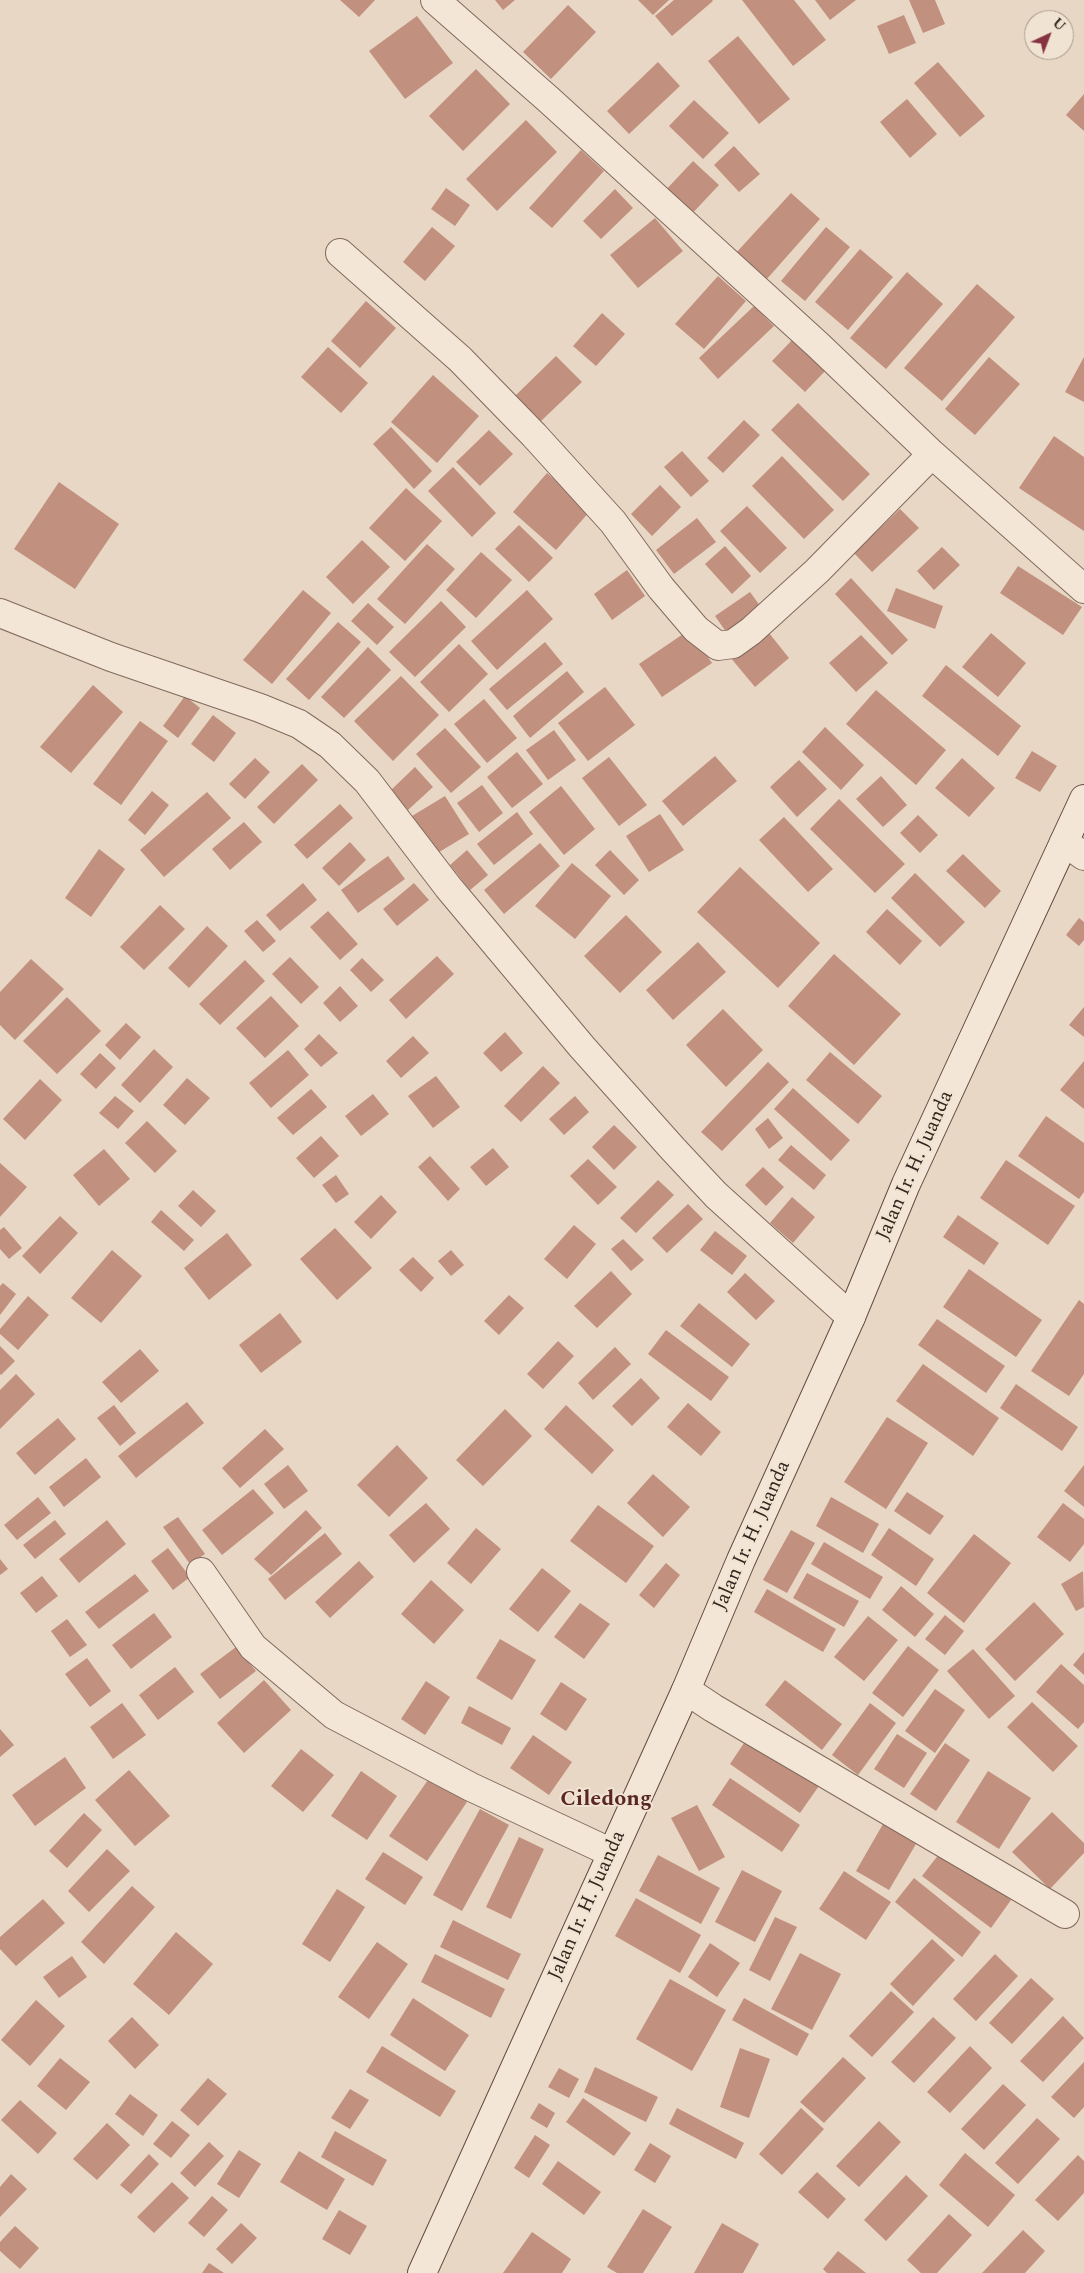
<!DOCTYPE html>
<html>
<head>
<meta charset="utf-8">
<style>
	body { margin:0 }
	#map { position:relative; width:1084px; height:2273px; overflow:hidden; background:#e8d7c4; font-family:Spectral,serif }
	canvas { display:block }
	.north { position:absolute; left:1024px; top:10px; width:50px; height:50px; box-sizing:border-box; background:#f0e3d2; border:1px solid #a4978a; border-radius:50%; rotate:43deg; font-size:14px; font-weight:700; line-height:20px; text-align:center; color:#32251f }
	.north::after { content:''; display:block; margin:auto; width:18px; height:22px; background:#873442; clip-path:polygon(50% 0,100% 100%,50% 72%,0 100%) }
</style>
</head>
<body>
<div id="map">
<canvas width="1084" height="2273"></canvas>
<div class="north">U</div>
</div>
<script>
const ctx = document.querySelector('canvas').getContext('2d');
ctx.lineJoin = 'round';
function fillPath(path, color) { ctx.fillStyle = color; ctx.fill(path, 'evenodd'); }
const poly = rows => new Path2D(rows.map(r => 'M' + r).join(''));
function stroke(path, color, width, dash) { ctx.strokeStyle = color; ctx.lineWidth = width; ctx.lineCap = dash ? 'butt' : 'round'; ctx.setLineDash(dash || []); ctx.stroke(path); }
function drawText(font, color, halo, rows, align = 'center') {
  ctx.font = font + ' Spectral,serif'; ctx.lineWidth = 4; ctx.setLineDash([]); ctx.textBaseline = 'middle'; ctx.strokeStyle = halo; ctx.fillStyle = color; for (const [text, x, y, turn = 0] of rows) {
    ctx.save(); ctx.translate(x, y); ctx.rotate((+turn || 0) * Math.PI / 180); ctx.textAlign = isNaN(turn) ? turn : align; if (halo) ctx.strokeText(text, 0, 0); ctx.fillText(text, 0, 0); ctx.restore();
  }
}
const building = poly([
	[340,0,375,0,359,17],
	[495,0,515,0,503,10],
	[638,0,669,0,653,15],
	[674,0,712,0,713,1,672,36,655,16],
	[742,0,794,0,826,40,793,66],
	[815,0,856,0,830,20],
	[909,0,935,0,945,24,923,33],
	[568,5,596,32,551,79,523,52],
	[904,15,916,43,889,54,877,26],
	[417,16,453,63,405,99,369,51],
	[738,36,790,99,759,124,708,61],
	[658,62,680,86,629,134,607,111],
	[938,62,985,116,960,137,914,83],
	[476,69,510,104,463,151,429,116],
	[1084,94,1084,131,1066,115],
	[907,99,937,134,910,158,880,122],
	[694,100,729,133,703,159,669,126],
	[526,120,557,152,497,211,466,179],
	[734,146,760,174,739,192,714,165],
	[581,150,604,171,552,228,529,208],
	[693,161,719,185,687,219,662,194],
	[446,188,470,205,455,226,431,209],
	[615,189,633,208,601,239,583,221],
	[791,193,820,219,766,280,735,254],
	[655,218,683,251,638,288,610,255],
	[432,227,455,246,425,281,403,262],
	[826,227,850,247,805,301,781,281],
	[860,249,893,277,848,330,815,302],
	[907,272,943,304,886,369,850,338],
	[718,276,746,301,704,349,675,324],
	[977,284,1015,317,942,401,904,368],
	[366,301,396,328,360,368,331,341],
	[754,306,774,326,718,379,699,358],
	[602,313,625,334,596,366,573,346],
	[794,338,827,369,805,392,772,361],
	[328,347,368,383,341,413,301,377],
	[556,356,582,382,541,421,515,396],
	[989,357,1020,384,975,435,945,409],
	[1084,357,1084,402,1065,392],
	[433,375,479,416,437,463,391,422],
	[798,403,870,474,843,501,771,430],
	[744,420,760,435,723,473,707,458],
	[391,427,432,471,414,489,373,444],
	[489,430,513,454,480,486,456,462],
	[1054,436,1084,457,1084,531,1019,488],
	[682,451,709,481,691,497,664,467],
	[782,456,834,510,804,539,752,486],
	[453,467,496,513,472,537,428,491],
	[547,473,590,511,556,550,513,512],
	[59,482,119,524,75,589,14,549],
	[660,485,681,507,652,536,631,514],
	[406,488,442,521,405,561,369,528],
	[747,506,787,548,760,573,720,531],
	[900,509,919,528,872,572,854,553],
	[697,518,716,542,674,574,656,550],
	[519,525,553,558,529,582,495,549],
	[362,540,390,567,353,604,326,577],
	[427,544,455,569,405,624,377,599],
	[725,546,751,576,732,594,705,564],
	[942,547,960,565,934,590,917,571],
	[481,552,512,580,476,618,446,590],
	[1018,566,1082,607,1063,635,1000,593],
	[627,570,645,596,612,620,594,594],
	[851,578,908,640,892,655,835,594],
	[896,588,943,606,935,629,887,611],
	[303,590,331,613,272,684,243,660],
	[527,590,553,619,497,670,471,641],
	[750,592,766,614,731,639,715,616],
	[441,601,466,627,415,677,389,652],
	[368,603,394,627,377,645,351,621],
	[338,622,361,642,309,700,286,679],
	[765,628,789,658,755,687,730,657],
	[689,630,712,663,662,697,639,664],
	[991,633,1026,663,998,697,962,667],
	[861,635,888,663,856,692,829,663],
	[545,642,563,664,507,710,489,689],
	[459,644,488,674,449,712,420,682],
	[368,647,391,670,344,718,321,697],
	[946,665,1021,726,998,756,922,696],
	[567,671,584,692,530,738,513,716],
	[401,676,439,715,393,761,354,721],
	[93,685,123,712,71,773,40,747],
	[605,687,635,725,588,761,558,723],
	[876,690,946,750,916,785,846,724],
	[185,696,200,708,178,738,163,726],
	[484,699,517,738,487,763,454,724],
	[213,715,236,733,214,762,191,744],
	[140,721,168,741,121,805,93,784],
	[825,727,864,765,841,790,802,752],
	[445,728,481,767,451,793,416,754],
	[554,730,576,760,548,780,526,750],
	[1032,751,1057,766,1040,792,1015,778],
	[517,752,543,784,512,808,487,777],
	[715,756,737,781,683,826,662,801],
	[609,757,647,805,619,826,582,778],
	[255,758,270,772,245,799,229,784],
	[962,758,995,788,969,817,935,788],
	[799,760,827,789,797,817,770,787],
	[302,764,318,780,274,824,257,807],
	[415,767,433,787,408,810,390,791],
	[881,776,907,805,883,827,856,799],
	[482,785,503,813,479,832,457,803],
	[561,786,595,829,564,855,529,812],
	[152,791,169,805,145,835,128,820],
	[207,792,231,818,164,877,140,850],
	[445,796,469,834,436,854,412,816],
	[839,799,905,864,875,893,810,829],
	[340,804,353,818,307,859,294,845],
	[517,812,533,834,494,865,477,844],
	[660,814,684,850,649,872,626,836],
	[918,815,938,835,920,853,900,833],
	[784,817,833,869,808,892,759,840],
	[244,822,262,842,230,870,212,849],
	[350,842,366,860,339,886,322,868],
	[540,843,560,866,504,914,484,890],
	[99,849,125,869,91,917,65,898],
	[467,850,488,875,470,890,450,865],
	[610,850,639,880,624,895,595,865],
	[963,854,1001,891,985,908,946,871],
	[388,856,405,879,358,913,341,890],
	[572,863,611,896,575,939,535,906],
	[740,867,820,943,778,988,697,912],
	[915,873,965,922,940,947,891,898],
	[303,883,317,900,280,931,266,915],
	[414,883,429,900,397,926,383,909],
	[160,905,185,929,144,970,120,947],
	[887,909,922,941,900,965,866,932],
	[328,911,358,944,340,960,310,927],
	[626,915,662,952,620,993,584,956],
	[1079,918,1084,922,1084,940,1079,946,1066,935],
	[257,920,276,941,263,952,244,931],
	[207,926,228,946,189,988,168,968],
	[698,942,726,972,673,1020,646,990],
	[834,954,901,1014,854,1065,788,1006],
	[437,956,454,974,406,1019,389,1000],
	[290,957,319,987,301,1004,272,974],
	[362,958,384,980,371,992,350,970],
	[31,959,64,989,15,1040,0,1025,0,992],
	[245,960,265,981,220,1025,199,1004],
	[340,986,358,1006,340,1022,323,1003],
	[271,996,299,1026,265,1058,236,1028],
	[67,997,101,1031,57,1074,23,1041],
	[1084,1007,1084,1037,1069,1025],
	[723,1009,763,1050,726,1087,686,1045],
	[126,1023,141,1037,120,1060,105,1045],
	[505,1032,523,1053,501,1072,483,1053],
	[319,1034,338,1053,321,1067,304,1049],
	[413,1036,429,1053,401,1078,386,1061],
	[154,1049,173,1067,140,1103,121,1085],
	[288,1050,309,1075,271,1108,249,1083],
	[830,1052,882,1096,858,1124,806,1080],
	[100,1053,116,1068,96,1089,80,1074],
	[1084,1061,1084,1109,1060,1090],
	[768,1062,789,1082,722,1151,701,1132],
	[543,1066,560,1083,521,1122,504,1106],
	[436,1076,460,1107,433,1128,408,1096],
	[187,1078,210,1098,185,1125,163,1105],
	[40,1079,62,1100,25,1140,3,1119],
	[793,1088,850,1140,831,1161,774,1109],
	[311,1089,327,1107,293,1135,277,1118],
	[373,1094,389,1114,361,1136,345,1116],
	[115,1096,134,1111,118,1129,99,1113],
	[575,1096,589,1112,564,1135,549,1119],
	[1046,1116,1084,1143,1084,1192,1079,1199,1018,1156],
	[768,1118,783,1138,769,1149,755,1129],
	[147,1121,177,1151,155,1173,125,1143],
	[614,1125,637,1147,614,1170,592,1147],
	[321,1136,339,1156,314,1178,296,1158],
	[791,1145,826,1175,814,1190,778,1160],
	[493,1148,509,1167,486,1186,470,1167],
	[104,1149,130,1179,99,1206,73,1175],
	[430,1156,460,1189,448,1201,418,1167],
	[588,1159,617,1187,598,1205,570,1176],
	[1006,1160,1075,1206,1048,1245,980,1198],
	[0,1163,27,1187,0,1217],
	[763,1167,784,1187,766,1206,745,1185],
	[336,1175,349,1194,336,1203,322,1185],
	[658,1180,674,1195,636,1233,620,1218],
	[193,1190,216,1211,201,1227,178,1206],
	[381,1195,397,1212,371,1239,354,1222],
	[792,1197,815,1217,793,1243,770,1223],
	[688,1204,703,1219,667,1253,652,1238],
	[161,1210,194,1240,184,1251,151,1222],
	[958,1215,999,1243,984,1265,943,1237],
	[60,1216,78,1233,40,1274,22,1256],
	[574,1225,596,1244,567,1279,544,1259],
	[4,1227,22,1248,9,1259,0,1249,0,1230],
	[335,1228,372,1268,337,1300,300,1259],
	[715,1231,747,1256,732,1275,700,1250],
	[227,1233,252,1265,209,1300,184,1268],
	[623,1239,644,1260,631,1271,611,1249],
	[112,1250,142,1276,101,1323,71,1298],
	[451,1250,464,1265,451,1276,438,1261],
	[413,1257,434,1278,421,1292,399,1270],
	[969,1269,1042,1320,1016,1357,943,1307],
	[611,1271,632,1294,597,1328,574,1306],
	[745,1273,775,1301,756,1320,727,1292],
	[3,1283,16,1294,0,1315,0,1286],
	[509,1295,524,1308,499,1335,484,1321],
	[28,1296,49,1315,18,1350,0,1334,0,1329],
	[1079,1300,1084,1304,1084,1374,1069,1396,1031,1371],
	[699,1303,750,1344,732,1367,680,1326],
	[280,1313,302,1342,261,1373,239,1345],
	[937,1319,1005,1366,986,1393,918,1345],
	[666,1330,729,1377,711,1401,648,1354],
	[558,1341,574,1356,543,1389,527,1374],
	[0,1346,15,1361,1,1375,0,1374],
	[615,1347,631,1364,593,1400,578,1383],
	[140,1349,159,1371,121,1403,102,1382],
	[923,1364,999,1418,973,1456,896,1401],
	[16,1374,35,1394,0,1429,0,1390],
	[641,1378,660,1398,632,1426,612,1406],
	[1016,1384,1078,1427,1062,1451,1000,1408],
	[187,1402,204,1423,136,1478,118,1456],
	[688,1403,721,1432,701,1456,667,1427],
	[114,1405,136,1433,120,1446,97,1418],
	[566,1405,614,1450,592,1474,544,1429],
	[505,1409,532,1436,483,1486,456,1460],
	[887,1417,928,1443,886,1509,844,1482],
	[58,1418,76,1439,35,1475,16,1453],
	[265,1429,284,1449,240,1488,222,1468],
	[397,1445,428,1478,389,1517,357,1485],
	[86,1458,101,1477,64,1507,49,1487],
	[288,1465,308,1491,284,1509,264,1484],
	[1084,1465,1084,1507,1064,1491],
	[653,1474,690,1507,663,1537,627,1503],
	[253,1489,274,1513,222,1555,202,1530],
	[907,1492,944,1516,930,1535,894,1511],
	[38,1497,51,1513,17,1540,4,1525],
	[831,1497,879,1524,863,1553,816,1526],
	[426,1503,450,1529,414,1563,389,1535],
	[1063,1503,1084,1519,1084,1544,1070,1562,1037,1537],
	[598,1505,654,1546,626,1583,570,1541],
	[306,1510,322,1528,271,1575,254,1559],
	[178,1517,205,1554,190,1564,163,1527],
	[55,1520,66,1534,35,1559,23,1545],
	[107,1520,126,1544,79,1583,59,1559],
	[476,1528,501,1549,471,1584,447,1563],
	[889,1528,934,1559,916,1586,871,1555],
	[791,1530,815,1543,787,1593,763,1580],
	[325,1533,342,1554,285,1600,268,1579],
	[974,1534,1011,1563,964,1623,927,1593],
	[824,1542,883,1577,870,1599,811,1564],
	[168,1548,190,1577,173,1590,151,1561],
	[0,1559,8,1569,0,1575],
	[359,1561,374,1577,330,1618,315,1602],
	[666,1563,680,1575,654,1608,639,1595],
	[542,1568,571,1591,538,1632,509,1609],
	[1083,1571,1084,1607,1076,1611,1061,1584],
	[807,1573,859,1601,844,1627,793,1598],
	[135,1574,149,1591,99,1629,85,1612],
	[42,1576,58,1596,36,1613,20,1593],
	[431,1580,464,1610,434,1644,401,1614],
	[901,1586,934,1614,915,1637,882,1610],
	[767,1589,836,1629,823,1652,754,1612],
	[1034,1602,1064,1634,1015,1681,985,1649],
	[580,1603,610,1624,584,1659,554,1637],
	[154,1613,172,1637,131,1669,112,1645],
	[945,1615,964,1631,945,1655,925,1639],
	[868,1616,898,1640,864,1681,834,1657],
	[67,1619,87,1645,70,1657,51,1631],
	[500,1639,536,1660,512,1700,476,1678],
	[908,1646,939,1670,903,1717,872,1693],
	[236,1647,256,1671,220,1699,200,1674],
	[973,1649,1015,1696,989,1719,947,1671],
	[1084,1652,1084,1675,1073,1665],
	[87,1658,111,1691,90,1707,65,1674],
	[1061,1664,1084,1685,1084,1722,1078,1729,1036,1692],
	[175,1667,194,1692,158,1720,139,1695],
	[264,1680,291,1710,244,1753,217,1723],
	[785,1680,842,1724,822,1750,765,1705],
	[426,1681,450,1697,425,1735,401,1719],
	[561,1682,587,1699,566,1731,540,1714],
	[935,1689,965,1710,935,1753,905,1731],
	[1032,1702,1078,1746,1053,1772,1007,1727],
	[122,1703,146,1735,113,1759,90,1727],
	[870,1703,896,1723,858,1775,832,1755],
	[469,1706,511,1728,502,1745,461,1723],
	[0,1729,14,1745,0,1757],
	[750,1734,821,1783,800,1813,730,1764],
	[897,1734,927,1753,904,1788,874,1769],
	[533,1735,572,1762,549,1795,510,1768],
	[945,1743,970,1760,936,1811,910,1794],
	[301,1749,334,1775,303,1812,271,1786],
	[65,1757,86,1788,35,1826,12,1795],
	[129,1770,170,1816,135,1846,95,1800],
	[361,1771,397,1796,367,1840,331,1816],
	[988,1771,1031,1798,999,1849,956,1822],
	[430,1777,467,1802,427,1861,389,1836],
	[730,1778,800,1825,782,1852,712,1805],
	[697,1805,725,1857,699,1871,671,1818],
	[480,1809,509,1825,462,1911,433,1895],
	[1052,1812,1084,1843,1084,1853,1050,1889,1012,1852],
	[84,1813,102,1830,67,1868,49,1851],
	[883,1824,916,1844,889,1890,856,1871],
	[519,1837,544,1849,511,1919,486,1907],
	[107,1849,130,1871,89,1912,68,1891],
	[943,1849,1011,1900,991,1928,922,1876],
	[383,1852,423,1877,405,1905,365,1879],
	[658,1855,720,1888,701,1924,639,1891],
	[742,1870,782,1891,755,1942,715,1922],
	[844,1871,891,1902,866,1940,819,1909],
	[914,1878,981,1932,962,1957,895,1902],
	[132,1886,155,1907,104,1964,81,1942],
	[337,1889,365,1907,330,1962,302,1944],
	[636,1898,701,1935,680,1973,615,1936],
	[43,1899,65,1923,16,1966,0,1949,0,1937],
	[775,1917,797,1927,770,1981,749,1970],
	[453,1920,521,1954,508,1980,440,1947],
	[176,1932,213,1964,169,2015,133,1984],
	[932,1939,955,1960,913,2006,890,1984],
	[377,1942,408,1964,369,2019,338,1997],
	[710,1943,740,1963,717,1997,688,1977],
	[800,1953,841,1974,812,2030,771,2009],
	[435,1954,505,1989,491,2018,421,1982],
	[995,1954,1018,1976,976,2021,953,1999],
	[72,1956,87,1977,59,1998,43,1977],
	[1031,1978,1054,1999,1012,2044,989,2023],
	[670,1979,726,2010,692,2071,636,2039],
	[891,1991,914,2012,872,2057,849,2036],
	[413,1998,469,2035,445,2071,390,2035],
	[744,1998,809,2034,797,2056,732,2020],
	[36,2000,65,2026,30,2066,1,2040],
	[1063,2016,1084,2038,1043,2082,1020,2061],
	[132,2017,159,2045,135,2069,108,2041],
	[933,2017,956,2038,914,2083,891,2062],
	[382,2046,456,2091,440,2117,366,2072],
	[970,2046,992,2068,950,2113,927,2092],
	[740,2048,770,2059,749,2118,720,2107],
	[843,2057,866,2078,824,2123,800,2102],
	[60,2058,90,2082,66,2110,37,2086],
	[1084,2062,1084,2107,1074,2118,1051,2097],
	[595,2067,658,2097,646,2122,584,2092],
	[559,2068,579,2079,569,2098,548,2087],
	[208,2078,227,2094,198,2126,180,2110],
	[1003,2084,1026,2105,984,2150,961,2129],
	[350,2089,369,2100,350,2129,331,2118],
	[130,2094,158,2115,143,2136,115,2114],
	[583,2098,631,2133,614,2156,566,2122],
	[20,2100,57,2133,38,2154,1,2120],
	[539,2103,555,2113,547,2128,530,2118],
	[677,2108,744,2143,736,2159,669,2124],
	[801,2108,824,2129,782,2175,759,2154],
	[1037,2118,1060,2139,1018,2184,995,2163],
	[172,2121,190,2135,171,2158,153,2144],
	[879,2121,901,2142,859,2187,836,2166],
	[107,2123,130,2145,97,2180,73,2159],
	[335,2131,387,2160,373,2186,321,2157],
	[535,2135,550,2145,529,2178,514,2168],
	[209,2142,224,2156,195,2187,180,2173],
	[650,2143,671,2156,655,2183,634,2170],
	[239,2150,261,2164,239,2198,217,2184],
	[299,2151,345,2179,327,2210,280,2182],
	[965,2153,1015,2195,988,2227,939,2185],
	[149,2154,159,2164,131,2194,120,2185],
	[1078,2155,1084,2161,1084,2193,1058,2221,1035,2200],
	[558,2161,601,2192,584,2215,542,2184],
	[817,2172,846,2199,828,2219,798,2192],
	[11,2174,27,2189,0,2217,0,2187],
	[906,2175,928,2196,886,2241,864,2220],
	[172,2182,189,2198,154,2233,137,2217],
	[212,2196,228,2210,204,2237,188,2223],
	[643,2209,672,2227,643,2273,617,2273,607,2267],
	[339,2210,367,2226,350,2255,322,2239],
	[949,2214,972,2235,937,2273,921,2273,907,2260],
	[241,2223,257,2238,232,2264,216,2249],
	[722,2223,759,2244,743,2273,694,2273],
	[15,2226,39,2248,20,2269,0,2251,0,2242],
	[1023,2230,1045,2251,1025,2273,982,2273],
	[532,2232,571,2259,562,2273,503,2273],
	[838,2251,866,2273,827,2273,823,2269],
	[209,2263,224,2273,202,2273]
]);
const street = poly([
	[435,0,548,99,818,345,932,454,1084,589],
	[340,253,460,359,534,435,613,522,661,588,696,629,718,646,733,644,751,631,817,571,932,454],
	[0,613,111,657,260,708,299,724,330,745,367,781,448,887,582,1047,673,1149,716,1195,851,1317],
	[1064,842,1084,856],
	[201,1572,253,1647,334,1715,471,1787,612,1853],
	[686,1690,713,1708,1065,1914]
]);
const secondary = poly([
	[422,2273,686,1690,741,1560,851,1317,906,1184,1084,799]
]);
const streetNames = [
	["Jalan Ir. H. Juanda",916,1166,-66],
	["Jalan Ir. H. Juanda",753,1536,-66],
	["Jalan Ir. H. Juanda",588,1906,-66]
];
const quarterNames = [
	["Ciledong",606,1801]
];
fillPath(building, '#c1907e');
stroke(street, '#806a5d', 30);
stroke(secondary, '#624c40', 30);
stroke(street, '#f4e6d6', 28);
stroke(secondary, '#f4e6d6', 28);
drawText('20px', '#32251f', '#f0e3d2', streetNames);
drawText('bold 22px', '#592624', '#f0e3d2', quarterNames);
</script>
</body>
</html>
